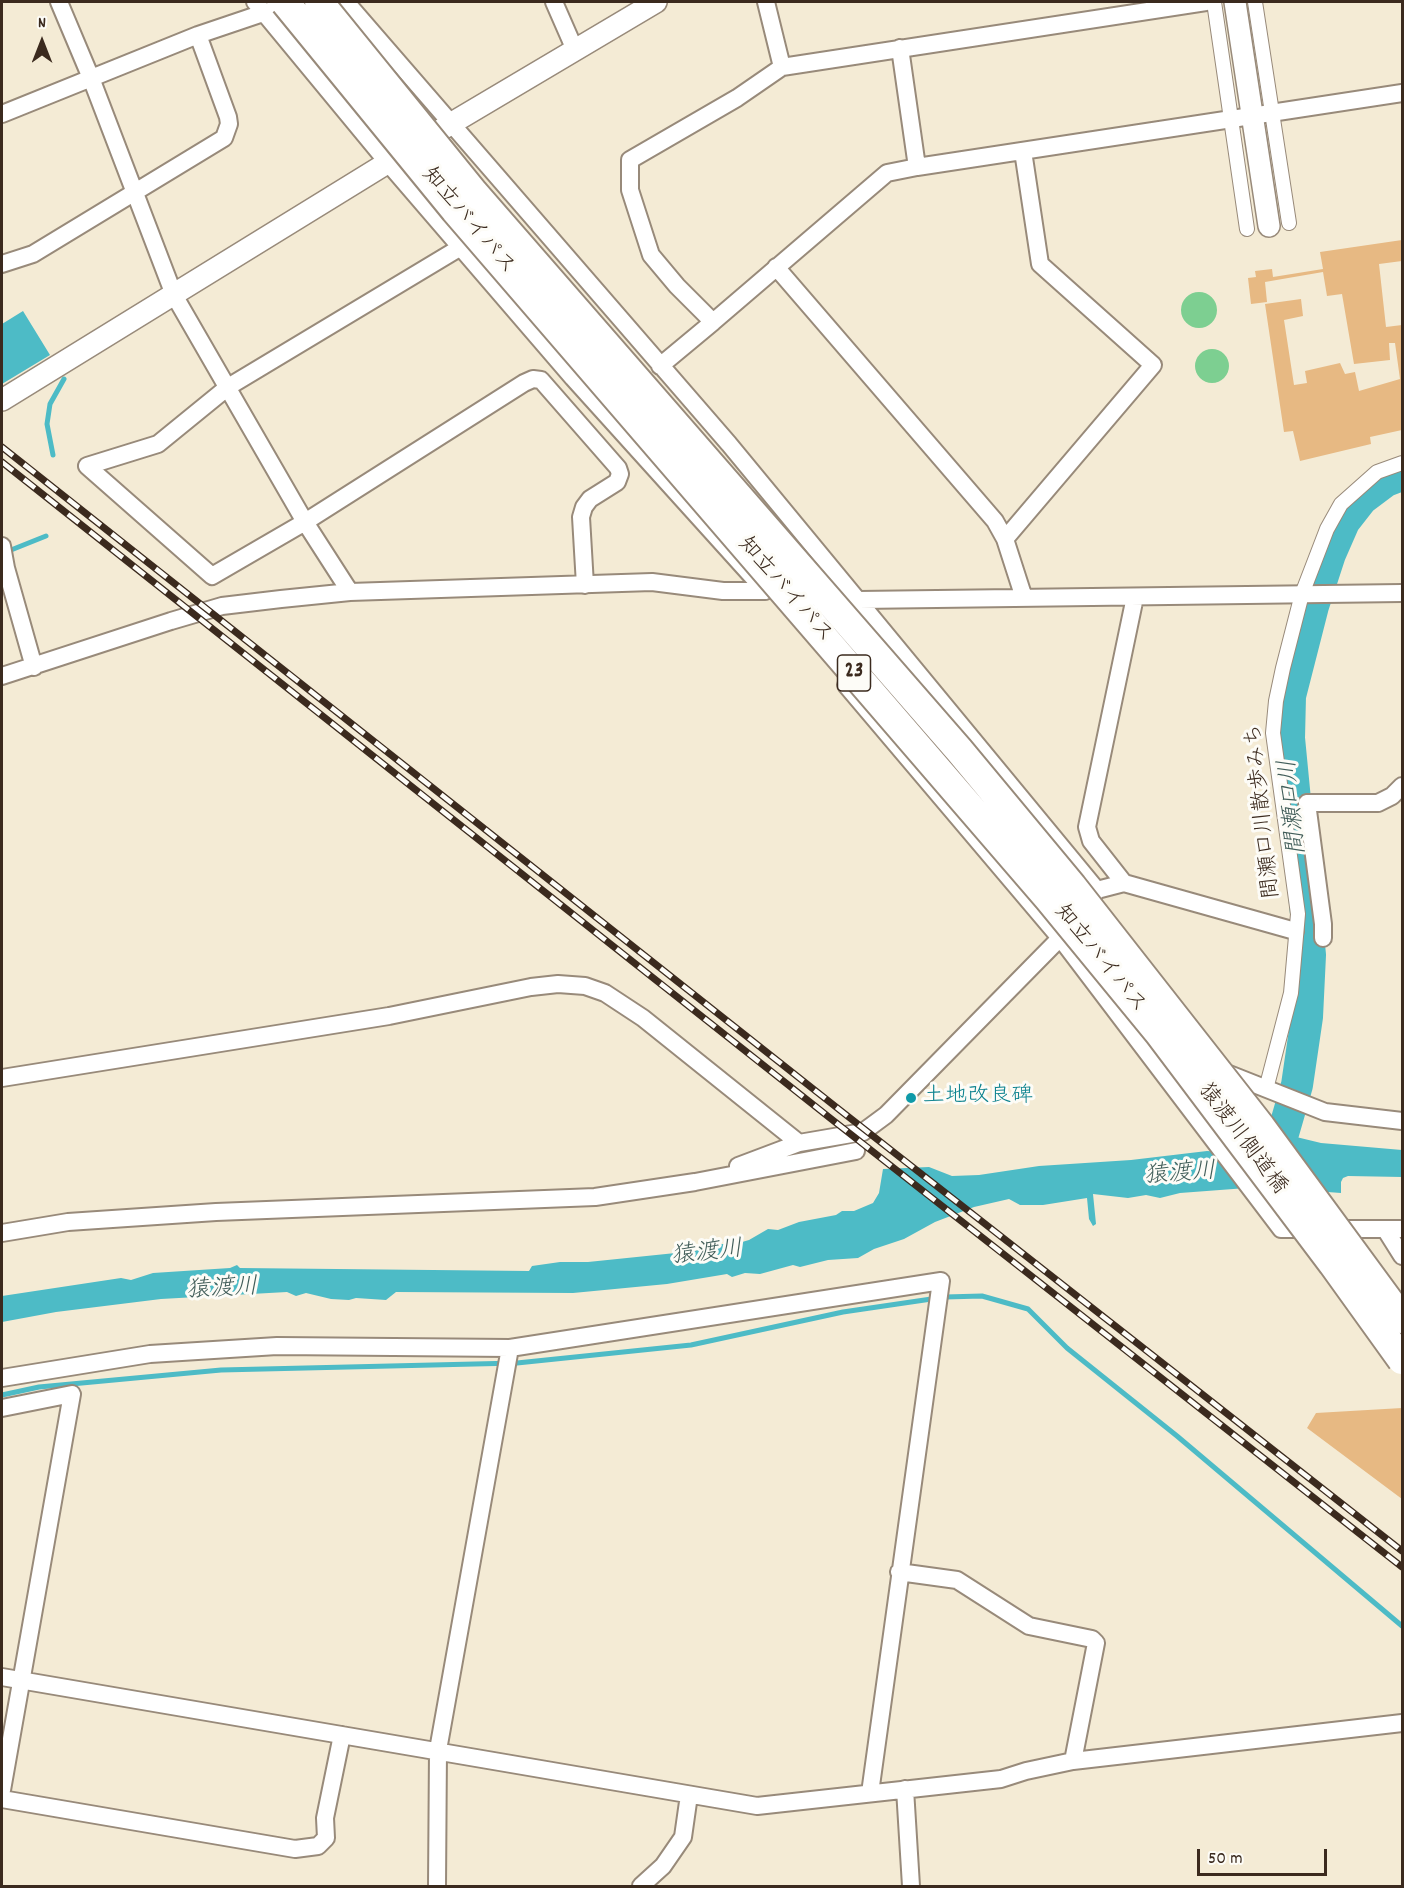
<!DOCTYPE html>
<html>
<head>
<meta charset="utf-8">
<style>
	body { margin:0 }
	#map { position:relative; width:1404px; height:1888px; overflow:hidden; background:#f4ebd5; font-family:Dekko,sans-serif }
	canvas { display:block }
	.frame { position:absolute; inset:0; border:3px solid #3b2a1e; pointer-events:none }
	.north { position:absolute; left:12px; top:12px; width:60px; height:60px; -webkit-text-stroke:4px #fdfcf7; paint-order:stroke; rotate:0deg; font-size:16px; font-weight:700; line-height:24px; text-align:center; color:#3b2a1e }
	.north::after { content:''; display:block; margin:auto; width:21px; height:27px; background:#3b2a1e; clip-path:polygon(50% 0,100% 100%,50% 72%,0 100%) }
	.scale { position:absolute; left:1197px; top:1849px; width:130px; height:27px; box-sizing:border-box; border:3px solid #3b2a1e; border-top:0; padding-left:8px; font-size:18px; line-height:21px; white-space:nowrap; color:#3b2a1e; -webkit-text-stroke:4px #fdfcf7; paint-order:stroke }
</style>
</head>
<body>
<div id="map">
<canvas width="1404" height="1888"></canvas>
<div class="frame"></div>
<div class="north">N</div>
<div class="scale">50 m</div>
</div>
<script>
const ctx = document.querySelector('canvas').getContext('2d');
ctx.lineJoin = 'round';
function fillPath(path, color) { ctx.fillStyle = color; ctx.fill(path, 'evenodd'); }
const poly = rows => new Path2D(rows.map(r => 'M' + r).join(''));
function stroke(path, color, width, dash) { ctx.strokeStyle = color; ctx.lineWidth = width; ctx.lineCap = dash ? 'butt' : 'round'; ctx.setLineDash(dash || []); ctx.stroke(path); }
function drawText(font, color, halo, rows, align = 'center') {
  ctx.font = font + ' Dekko,"Klee One",sans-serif'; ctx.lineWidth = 6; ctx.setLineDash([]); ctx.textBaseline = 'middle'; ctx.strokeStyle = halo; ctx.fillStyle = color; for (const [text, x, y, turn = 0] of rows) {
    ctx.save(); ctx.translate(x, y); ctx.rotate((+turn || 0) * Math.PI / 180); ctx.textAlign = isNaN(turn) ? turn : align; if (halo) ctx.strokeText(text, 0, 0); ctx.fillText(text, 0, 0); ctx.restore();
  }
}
const green = poly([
	'1181 310a18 18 0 1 1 36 0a18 18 0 1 1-36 0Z',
	'1195 366a17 17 0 1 1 34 0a17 17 0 1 1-34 0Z'
]);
const water = poly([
	[23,311,50,355,2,384,2,324],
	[1280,1125,1289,1127,1288,1135,1321,1143,1402,1150,1402,1177,1348,1176,1343,1178,1341,1182,1341,1193,1260,1187,1180,1193,1160,1198,1146,1195,1128,1198,1093,1194,1096,1224,1093,1226,1089,1219,1087,1198,1043,1205,1020,1205,1009,1199,974,1207,935,1222,904,1239,874,1249,858,1258,828,1260,800,1267,793,1265,760,1274,745,1273,732,1277,727,1274,667,1284,573,1293,396,1292,386,1300,356,1298,349,1300,331,1299,306,1293,296,1296,287,1292,161,1299,56,1312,2,1322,2,1296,121,1278,131,1280,153,1273,230,1268,237,1265,240,1268,529,1271,532,1266,560,1262,588,1262,695,1251,715,1244,735,1244,749,1240,768,1229,778,1230,799,1222,836,1215,842,1211,854,1211,873,1203,879,1193,883,1169,929,1167,952,1176,979,1175,1039,1166,1131,1160,1207,1151,1271,1155]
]);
const stream = poly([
	[53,455,47,424,50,404,64,379],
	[6,552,46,536],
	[2,1395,39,1387,221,1370,517,1363,691,1345,843,1312,945,1297,982,1296,1028,1309,1067,1348,1177,1436,1402,1626]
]);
const river = poly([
	[1273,1168,1297,1085,1307,1017,1310,955,1289,738,1290,696,1313,606,1330,554,1344,522,1362,499,1386,481,1402,475]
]);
const building = poly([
	[1402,240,1402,261,1379,264,1386,327,1402,325,1402,430,1370,437,1371,444,1300,461,1293,431,1284,432,1265,304,1301,299,1303,316,1284,320,1294,385,1307,383,1305,371,1340,363,1345,374,1355,372,1359,391,1400,379,1395,343,1389,343,1390,360,1354,364,1342,294,1327,296,1323,272,1265,282,1267,302,1251,304,1248,278,1256,277,1255,271,1272,269,1273,277,1323,269,1320,252],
	[1402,1408,1402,1499,1307,1428,1316,1413]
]);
const pedestrian = poly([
	[1214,2,1247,229],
	[1255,2,1289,223],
	[1266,1089,1291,993,1298,914,1273,733,1276,701,1283,668,1302,594,1327,529,1341,504,1377,472,1402,463]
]);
const minor = poly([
	[59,2,91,78,174,295,305,522,350,592],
	[255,2,388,163,573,378,759,584],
	[346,2,729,444,1097,890],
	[554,2,575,50],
	[766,2,782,67],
	[900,48,917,167],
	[2,114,198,35,272,10],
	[1023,151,1040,264,1153,365,1005,539,1024,598],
	[461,247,228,387,158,444,87,466,212,576,305,522,524,383,533,379,541,380,618,468,620,474,617,482,590,499,584,507,581,517,585,585],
	[2,264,33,254,224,138,229,124,228,117,198,35],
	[776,267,995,521,1005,539],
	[713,322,887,173,917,167,1402,93],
	[660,366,713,322,677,286,651,255,630,190,630,160,737,98,782,67,1206,2],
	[2,546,6,568,34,667],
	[852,604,859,600,1402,593],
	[2,676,171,621,222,606,281,599,350,592,652,582,723,591,765,591,771,588],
	[846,685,1061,939,1281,1229,1402,1229],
	[1124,883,1091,841,1087,827,1135,597],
	[1082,911,1097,890,1124,883,1295,931],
	[1323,938,1323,924,1307,803,1378,803,1392,796,1402,786],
	[1220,1075,1229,1074,1325,1112,1402,1121],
	[2,1078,389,1016,531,987,558,984,585,986,605,993,643,1018,799,1143,863,1132,886,1115,1066,932],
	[738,1166,799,1143],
	[1385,1229,1402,1256],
	[2,1233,68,1222,216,1212,595,1197,695,1182,856,1151],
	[2,1378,150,1354,277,1346,510,1348,941,1281,870,1793],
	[2,1408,72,1394,2,1790],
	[899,1572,957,1580,1029,1626,1092,1639,1096,1643,1073,1761],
	[2,1677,757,1806,1001,1779,1026,1771,1073,1761,1402,1723],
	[905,1789,911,1886],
	[2,1799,295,1849,318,1846,326,1838,325,1818,342,1735],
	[437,1886,438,1750,510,1348],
	[641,1886,663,1866,683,1837,689,1795]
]);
const tertiary = poly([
	[1235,2,1269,226],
	[2,400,452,123,656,2]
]);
const rail = poly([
	[2,447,836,1107,1402,1551],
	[2,462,830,1118,1402,1567]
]);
const trunkBridge = poly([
	[285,2,455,210,1049,899,1159,1033,1333,1264,1402,1360],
	[319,2,474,193,959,750,1072,886,1261,1127,1402,1319]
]);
const markers = [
	[911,1098,6,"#0f9aa8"]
];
const shields = [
	[854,673,33]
];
const shieldNames = [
	["23",854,673]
];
const streetNames = [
	["知立バイパス",467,222,50],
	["知立バイパス",784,591,49],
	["間瀬口川散歩みち",1265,811,-96],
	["知立バイパス",1099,960,51],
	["猿渡川側道橋",1241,1140,53]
];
const cultureNames = [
	["土地改良碑",923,1098]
];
const waterNames = [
	["間瀬口川",1295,807,-96],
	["猿渡川",1180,1176,-4],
	["猿渡川",707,1255,-6],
	["猿渡川",222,1291,-3]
];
fillPath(green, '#7dcf91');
fillPath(water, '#4dbbc6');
stroke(stream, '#4dbbc6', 5);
stroke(river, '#4dbbc6', 32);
fillPath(building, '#e7b983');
stroke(pedestrian, '#988a7a', 16);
stroke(minor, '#988a7a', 20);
stroke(tertiary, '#988a7a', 24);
stroke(pedestrian, '#fff', 14);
stroke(minor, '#fff', 16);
stroke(tertiary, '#fff', 21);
stroke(rail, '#3b2a1e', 7);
stroke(rail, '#fdfcf7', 4.5, [14]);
stroke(trunkBridge, '#988a7a', 32, []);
stroke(trunkBridge, '#fff', 28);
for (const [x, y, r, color] of markers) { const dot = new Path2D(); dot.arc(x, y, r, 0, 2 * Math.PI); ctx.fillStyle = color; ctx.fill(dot); stroke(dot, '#fdfcf7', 2); }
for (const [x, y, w] of shields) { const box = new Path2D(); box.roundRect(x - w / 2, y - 18, w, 36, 4.5); ctx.fillStyle = '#fdfcf7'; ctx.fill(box); stroke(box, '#3b2a1e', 1.5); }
drawText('bold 21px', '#3b2a1e', null, shieldNames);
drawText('22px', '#3b2a1e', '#fdfcf7', streetNames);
drawText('22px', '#0d838f', '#fdfcf7', cultureNames, 'left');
drawText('italic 24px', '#415d59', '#fdfcf7', waterNames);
</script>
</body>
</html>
